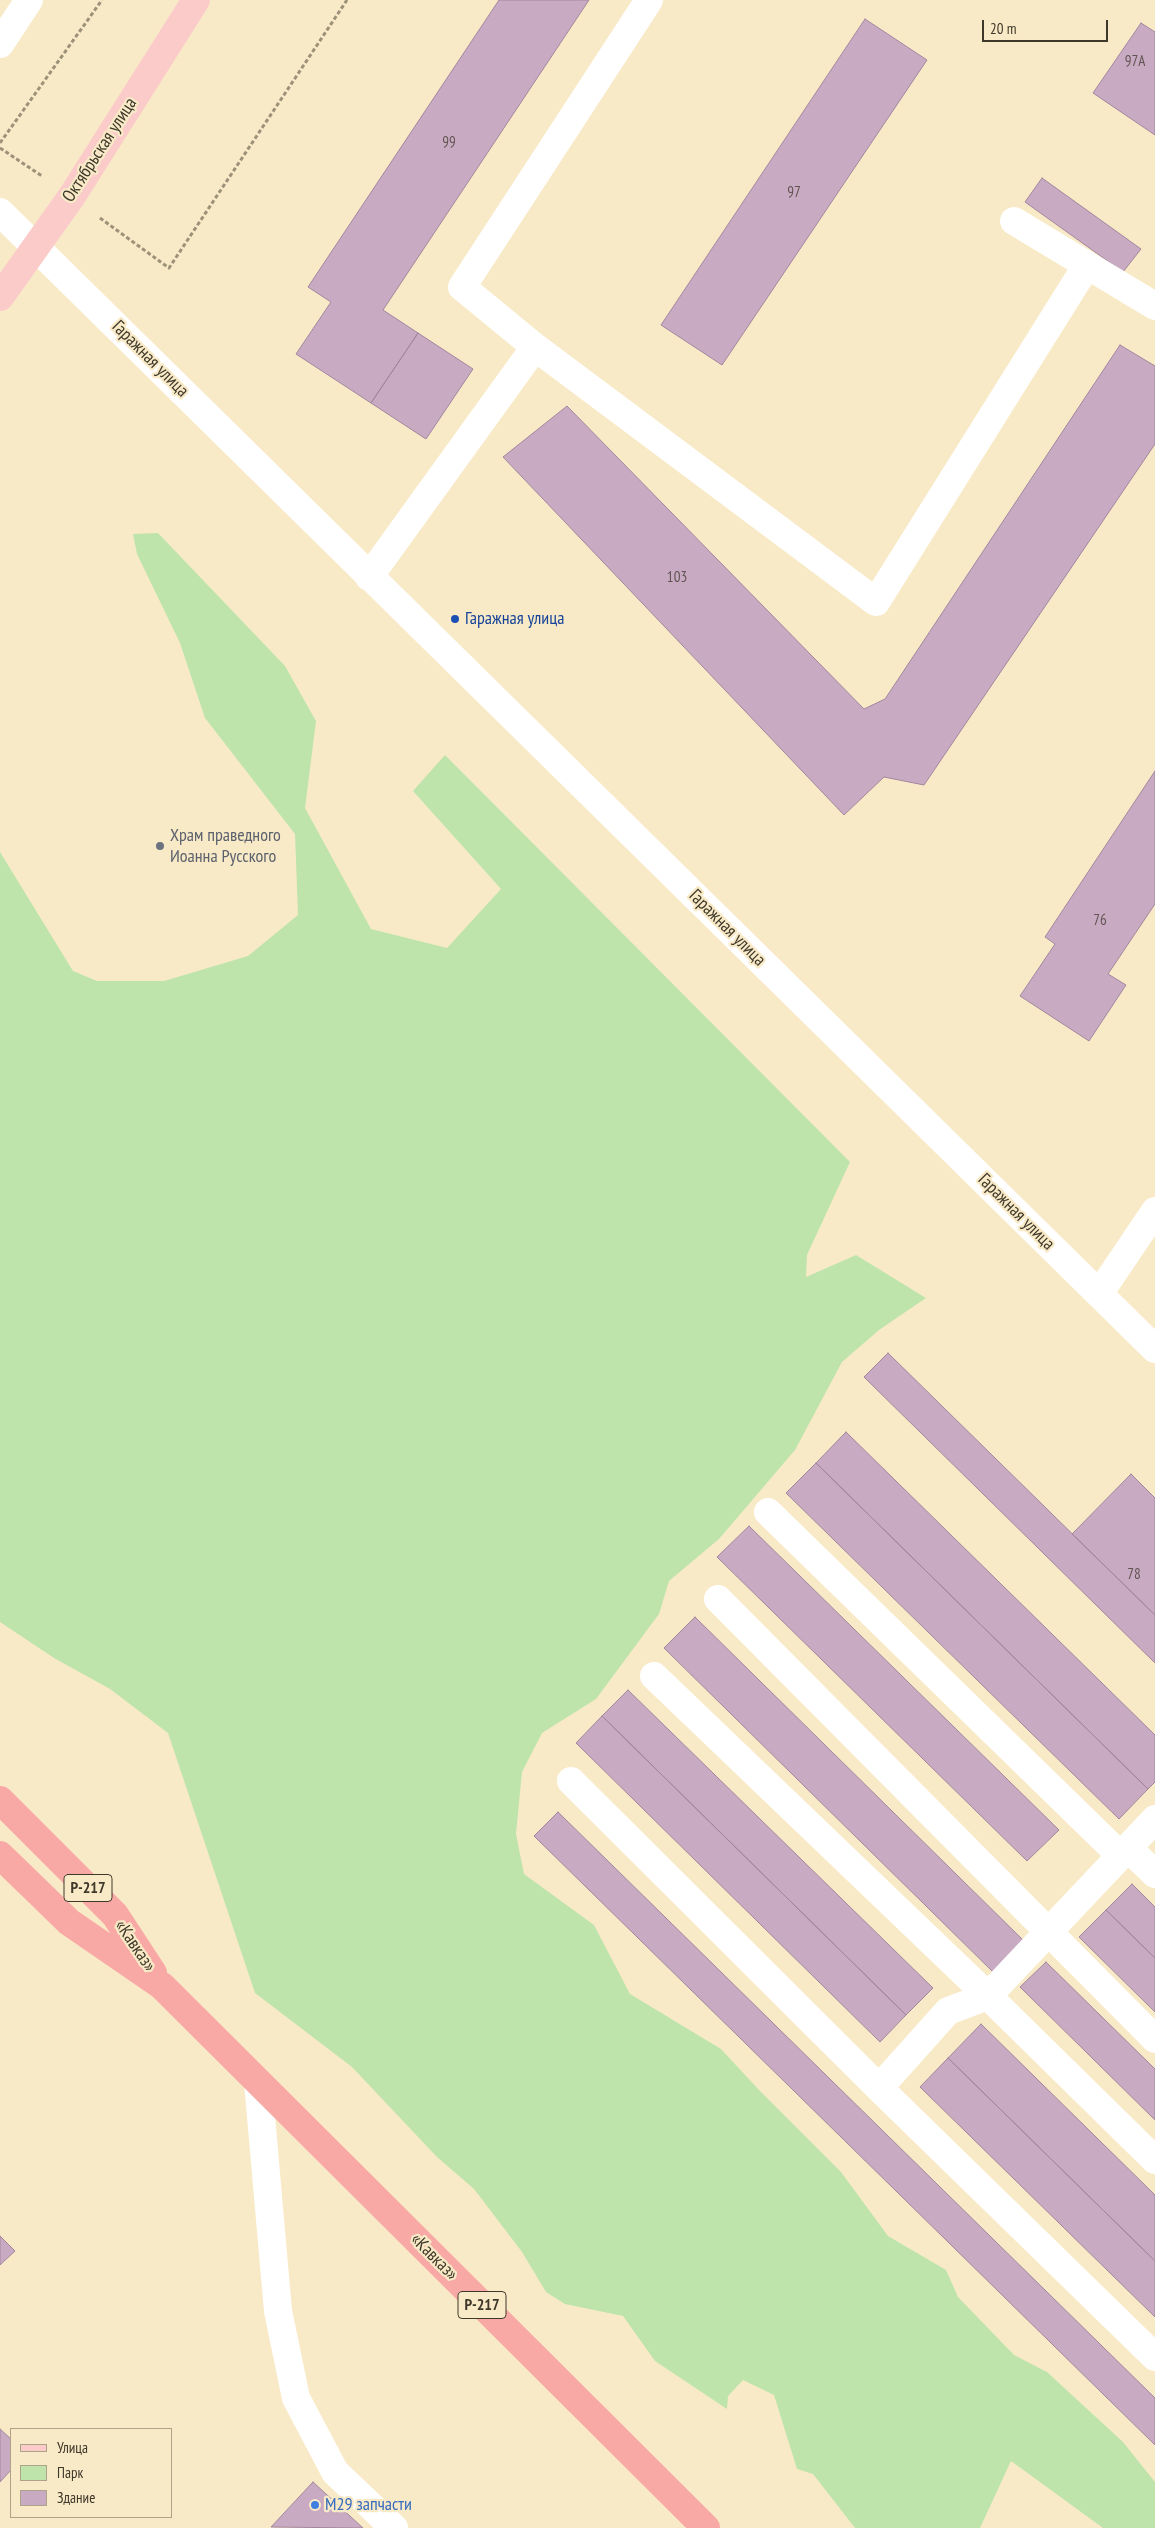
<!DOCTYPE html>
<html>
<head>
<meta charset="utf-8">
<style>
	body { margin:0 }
	#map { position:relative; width:1155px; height:2528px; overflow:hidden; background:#f9eac7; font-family:"PT Sans Narrow",sans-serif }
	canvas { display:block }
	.legend { position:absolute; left:10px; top:2428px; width:162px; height:90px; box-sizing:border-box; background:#f9eac7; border:1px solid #aea388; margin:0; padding:6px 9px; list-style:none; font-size:15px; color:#3e382a }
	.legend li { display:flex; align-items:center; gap:10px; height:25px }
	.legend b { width:25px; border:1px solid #aea388 }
	.scale { position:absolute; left:982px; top:20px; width:126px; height:22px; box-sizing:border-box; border:2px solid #3e382a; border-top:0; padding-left:6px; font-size:15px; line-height:18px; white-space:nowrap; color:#3e382a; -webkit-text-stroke:4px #f9eac7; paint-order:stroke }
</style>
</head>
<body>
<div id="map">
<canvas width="1155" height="2528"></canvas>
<ul class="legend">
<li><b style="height:6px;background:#fbcbca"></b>Улица</li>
<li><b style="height:14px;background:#bee4ac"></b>Парк</li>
<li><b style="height:14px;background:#c8aac2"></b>Здание</li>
</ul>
<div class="scale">20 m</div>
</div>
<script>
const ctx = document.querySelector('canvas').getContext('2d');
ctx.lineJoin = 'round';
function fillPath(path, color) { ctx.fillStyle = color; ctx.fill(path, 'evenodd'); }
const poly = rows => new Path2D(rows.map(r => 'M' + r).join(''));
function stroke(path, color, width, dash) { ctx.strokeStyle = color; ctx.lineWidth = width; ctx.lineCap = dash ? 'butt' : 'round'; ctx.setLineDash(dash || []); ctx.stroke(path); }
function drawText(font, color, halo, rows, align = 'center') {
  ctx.font = font + ' "PT Sans Narrow",sans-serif'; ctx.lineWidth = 4.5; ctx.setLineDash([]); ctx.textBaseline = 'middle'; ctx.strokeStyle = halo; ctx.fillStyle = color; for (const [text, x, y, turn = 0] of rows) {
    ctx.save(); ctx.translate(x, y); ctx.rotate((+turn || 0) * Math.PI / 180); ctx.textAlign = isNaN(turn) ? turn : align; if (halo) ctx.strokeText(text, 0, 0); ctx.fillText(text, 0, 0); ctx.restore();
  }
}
const green = poly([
	[158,533,285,666,316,721,305,808,371,929,447,948,501,889,413,791,445,755,850,1162,807,1255,806,1277,856,1255,926,1298,879,1330,842,1362,795,1450,719,1539,669,1581,659,1614,596,1699,542,1733,522,1772,516,1834,524,1874,594,1925,630,1994,721,2049,759,2090,841,2172,888,2236,946,2270,958,2297,1014,2355,1047,2372,1123,2442,1155,2482,1155,2528,1103,2528,1011,2461,980,2528,855,2528,813,2474,797,2469,774,2395,743,2380,728,2396,727,2409,655,2361,623,2316,565,2304,546,2292,522,2252,474,2189,437,2157,352,2067,255,1993,168,1733,110,1689,54,1658,0,1622,0,852,73,971,97,981,164,981,248,956,298,915,295,834,205,718,180,643,137,554,133,534]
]);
const building = poly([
	[499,0,589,0,383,310,418,333,371,403,296,354,331,302,308,287,499,0],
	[865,19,927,60,722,365,661,325,865,19],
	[1141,23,1155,32,1155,135,1093,93,1141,23],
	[1042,178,1141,249,1123,272,1025,202,1042,178],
	[418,333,473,369,426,439,371,403,418,333],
	[1120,345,1155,366,1155,444,924,785,884,777,844,815,503,457,567,406,864,709,885,699,1120,345],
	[1155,771,1155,904,1108,974,1126,985,1089,1041,1020,996,1055,944,1045,937,1155,771],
	[888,1353,1155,1615,1155,1663,864,1377,888,1353],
	[846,1432,1155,1735,1155,1782,1148,1789,816,1463,846,1432],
	[816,1463,1148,1789,1119,1819,786,1493,816,1463],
	[1131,1474,1155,1498,1155,1615,1072,1534,1131,1474],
	[749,1526,1059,1830,1027,1861,717,1557,749,1526],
	[695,1617,1023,1940,993,1972,664,1648,695,1617],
	[628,1690,933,1988,906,2015,602,1716,628,1690],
	[602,1716,906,2015,880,2042,576,1743,602,1716],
	[558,1812,1155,2398,1155,2445,534,1836,558,1812],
	[1132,1884,1155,1907,1155,1958,1106,1910,1132,1884],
	[1106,1910,1155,1958,1155,2012,1079,1937,1106,1910],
	[1046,1962,1155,2069,1155,2120,1020,1987,1046,1962],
	[981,2024,1155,2195,1155,2261,948,2058,981,2024],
	[948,2058,1155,2261,1155,2317,920,2087,948,2058],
	[0,2236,15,2251,0,2265,0,2236],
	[0,2429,11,2439,11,2470,0,2482,0,2429],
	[313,2482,363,2528,271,2527,313,2482]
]);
const path = poly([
	[0,143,102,0],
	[0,148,42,176],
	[100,218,169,268,347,0]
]);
const minor = poly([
	[0,44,29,0],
	[0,212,1155,1349],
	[1014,221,1155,306],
	[535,347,462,287,649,0],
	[369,577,535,347,876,602,1087,265],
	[1099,1294,1155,1211],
	[768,1512,1121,1856],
	[718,1599,1155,2039],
	[654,1676,988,1996,1155,2160],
	[571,1781,879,2088,1155,2357],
	[1128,1848,1155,1874],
	[258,2082,278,2311,296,2398,335,2472,394,2528],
	[879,2088,948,2011,988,1996,1155,1819]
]);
const major = poly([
	[0,297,72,196,196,0]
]);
const highway = poly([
	[0,1800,115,1915,153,1973],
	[0,1855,69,1922,162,1986,706,2528]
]);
const markers = [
	[455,619,5,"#1a4fb4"],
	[160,846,5,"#6b7280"],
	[315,2505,5,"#3f7fe0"]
];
const numberNames = [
	["97А",1135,62],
	["99",449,143],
	["97",794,193],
	["103",677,578],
	["76",1100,921],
	["78",1134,1575]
];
const shields = [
	[88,1888,48],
	[482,2305,48]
];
const shieldNames = [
	["Р-217",88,1888],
	["Р-217",482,2305]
];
const streetNames = [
	["Октябрьская улица",100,150,-57],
	["Гаражная улица",150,359,45],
	["Гаражная улица",727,928,45],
	["Гаражная улица",1016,1212,45],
	["«Кавказ»",135,1946,56],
	["«Кавказ»",434,2257,45]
];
const transitNames = [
	["Гаражная улица",465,619]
];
const worshipNames = [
	["Храм праведного",170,836],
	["Иоанна Русского",170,857]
];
const shopNames = [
	["М29 запчасти",325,2505]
];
fillPath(green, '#bee4ac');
fillPath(building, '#c8aac2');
stroke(building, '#a3869e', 1);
stroke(path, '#9c9179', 3, [4, 2.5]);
stroke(minor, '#fff', 28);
stroke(major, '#fbcbca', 28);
stroke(highway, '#f8a9a6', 28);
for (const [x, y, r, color] of markers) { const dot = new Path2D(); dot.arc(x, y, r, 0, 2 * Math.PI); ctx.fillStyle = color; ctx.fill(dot); stroke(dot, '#f9eac7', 2); }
drawText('15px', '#605450', null, numberNames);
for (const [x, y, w] of shields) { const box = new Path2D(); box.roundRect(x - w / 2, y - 13.5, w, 27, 4); ctx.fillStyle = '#f9eac7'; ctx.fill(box); stroke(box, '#3e382a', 1); }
drawText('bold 16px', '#3e382a', null, shieldNames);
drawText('18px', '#3e382a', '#f9eac7', streetNames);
drawText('18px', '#164399', '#f9eac7', transitNames, 'left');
drawText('18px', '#5b616d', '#f9eac7', worshipNames, 'left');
drawText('18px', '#366cbe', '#f9eac7', shopNames, 'left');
</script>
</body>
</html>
